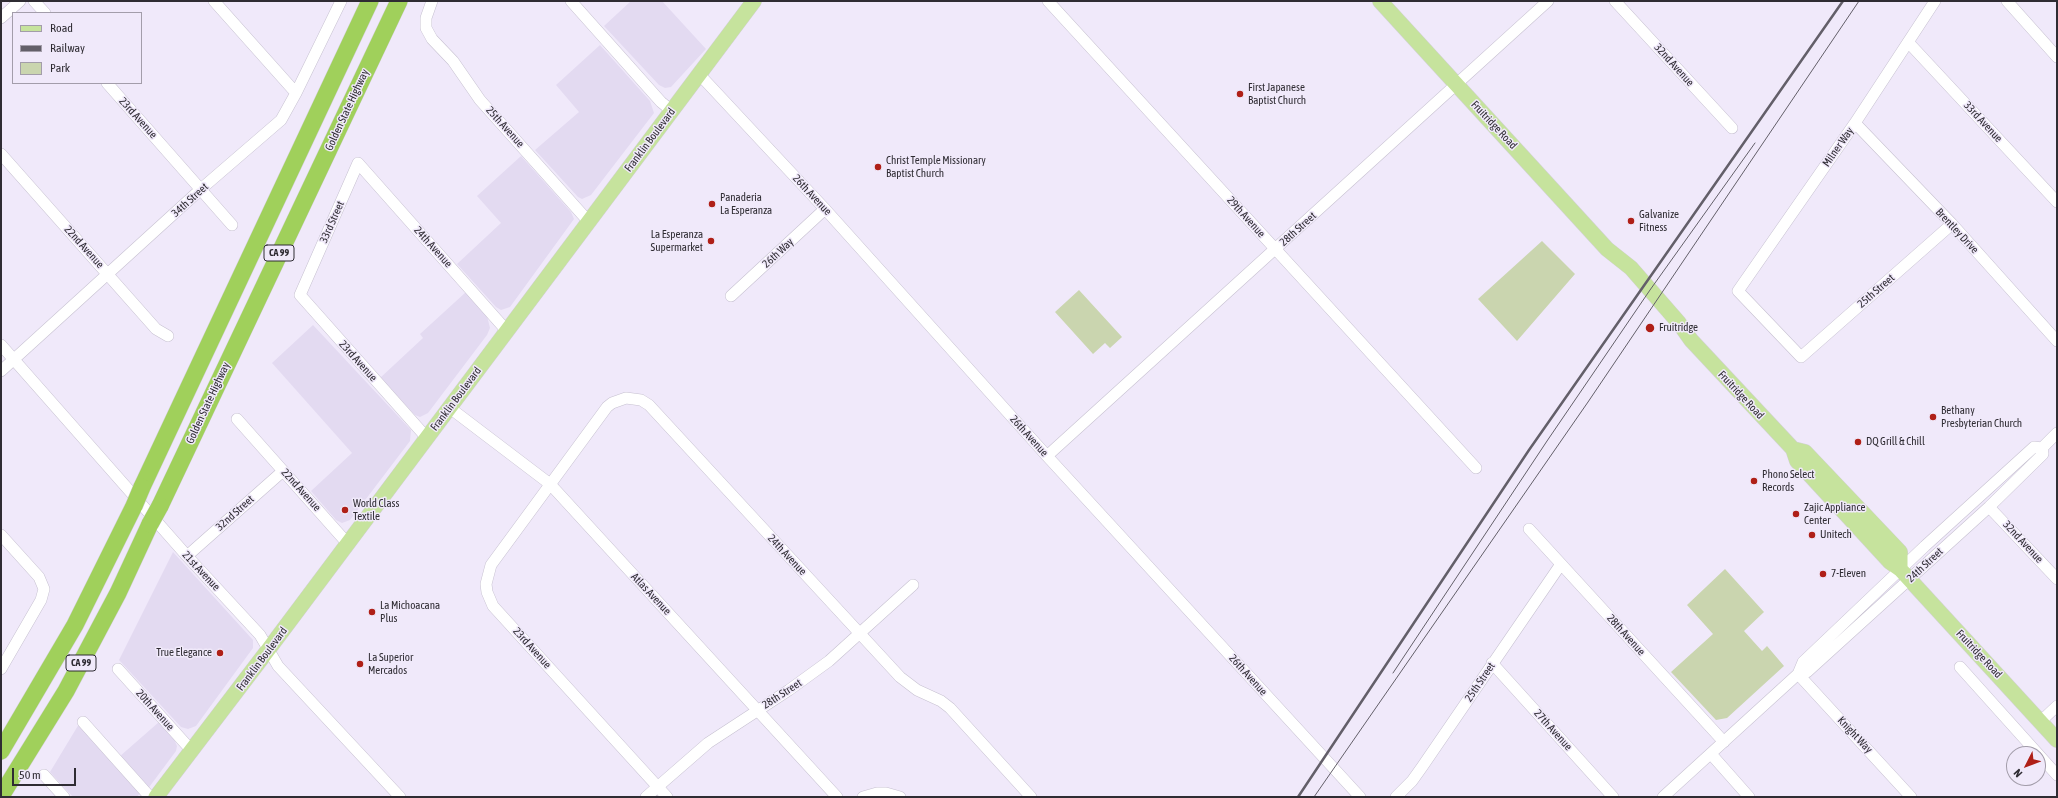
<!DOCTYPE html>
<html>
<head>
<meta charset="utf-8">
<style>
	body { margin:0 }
	#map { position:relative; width:2058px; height:798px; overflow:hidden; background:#f0e9fa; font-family:"Asap Condensed",sans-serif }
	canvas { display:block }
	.frame { position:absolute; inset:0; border:2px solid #2f2c33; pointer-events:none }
	.legend { position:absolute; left:12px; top:12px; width:130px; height:72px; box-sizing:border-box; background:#f0e9fa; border:1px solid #a39daa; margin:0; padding:5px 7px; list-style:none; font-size:12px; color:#2f2c33 }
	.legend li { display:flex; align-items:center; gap:8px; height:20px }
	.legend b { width:20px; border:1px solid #a39daa }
	.north { position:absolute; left:2006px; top:746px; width:40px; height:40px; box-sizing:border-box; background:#f0e9fa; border:1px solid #a39daa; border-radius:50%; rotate:228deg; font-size:11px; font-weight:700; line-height:16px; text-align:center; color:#2f2c33 }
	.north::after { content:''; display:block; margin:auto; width:14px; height:18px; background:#af1f17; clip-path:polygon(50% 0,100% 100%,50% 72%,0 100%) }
	.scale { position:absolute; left:12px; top:768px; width:64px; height:18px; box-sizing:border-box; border:2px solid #2f2c33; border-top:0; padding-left:5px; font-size:12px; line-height:14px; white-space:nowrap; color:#2f2c33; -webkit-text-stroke:3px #f0e9fa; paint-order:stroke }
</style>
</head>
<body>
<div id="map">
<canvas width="2058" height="798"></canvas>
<div class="frame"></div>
<ul class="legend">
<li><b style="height:5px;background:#c6e39d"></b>Road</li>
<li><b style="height:5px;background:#635f69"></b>Railway</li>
<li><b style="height:11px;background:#cad5af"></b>Park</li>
</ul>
<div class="north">N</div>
<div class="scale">50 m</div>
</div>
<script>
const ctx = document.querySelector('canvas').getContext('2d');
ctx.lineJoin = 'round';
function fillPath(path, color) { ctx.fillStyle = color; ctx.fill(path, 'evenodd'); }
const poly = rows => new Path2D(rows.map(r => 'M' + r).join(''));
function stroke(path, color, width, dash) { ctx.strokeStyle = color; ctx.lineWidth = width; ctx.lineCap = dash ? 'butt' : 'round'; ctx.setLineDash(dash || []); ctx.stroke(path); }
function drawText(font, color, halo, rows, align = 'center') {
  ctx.font = font + ' "Asap Condensed",sans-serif'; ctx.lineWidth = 3; ctx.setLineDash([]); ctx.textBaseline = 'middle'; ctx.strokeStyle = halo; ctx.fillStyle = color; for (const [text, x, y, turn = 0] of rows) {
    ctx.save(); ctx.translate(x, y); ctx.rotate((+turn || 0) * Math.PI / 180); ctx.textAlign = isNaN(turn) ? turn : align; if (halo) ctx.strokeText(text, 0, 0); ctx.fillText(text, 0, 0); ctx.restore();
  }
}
const built = poly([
	[631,1,662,1,706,49,671,87,665,88,659,85,604,26],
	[600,45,650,101,654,113,591,195,582,199,578,197,535,150,579,112,556,85],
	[521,156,571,212,574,219,510,307,501,310,496,307,457,264,501,223,477,196],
	[466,292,487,316,490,328,487,335,428,413,420,417,415,415,380,378,423,338,420,334],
	[313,325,411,430,410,441,350,520,342,523,336,520,311,491,352,453,272,363],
	[173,552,253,640,253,648,196,726,188,729,181,727,119,660],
	[159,722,174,739,177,746,176,751,147,790,119,757],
	[79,724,140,793,137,797,73,797,50,772]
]);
const green = poly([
	[1542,241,1575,274,1517,341,1478,299],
	[1079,290,1122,337,1110,348,1105,343,1093,354,1055,312],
	[1725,569,1764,612,1744,631,1762,651,1767,646,1784,666,1727,718,1716,720,1671,672,1713,634,1687,605]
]);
const minor = poly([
	[34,1,45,13],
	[214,1,296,93],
	[432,1,426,18,426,28,432,39,453,61,480,100,589,222],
	[571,1,661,102,672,111],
	[1048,1,1476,468],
	[1615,1,1732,128],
	[1935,1,1855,123,1738,291,1801,357,1952,224],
	[2007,1,2057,57],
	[1,18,20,1],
	[1908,42,2057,202],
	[699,74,825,209,1047,456,1360,797],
	[107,83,232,225],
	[1855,123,1952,224,2057,341],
	[1,154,156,329,168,336],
	[731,296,825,209],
	[1,345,187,556,260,635,278,666,400,797],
	[1,371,201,189,281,120,296,93,341,1],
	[450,408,550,484,837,797],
	[237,419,348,544],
	[427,438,300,295,358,163,507,331],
	[2042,448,2057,433],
	[1047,456,1548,1],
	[1989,507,2057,579],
	[1529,529,1724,742],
	[1,535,39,577,44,589,41,600,1,669],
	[187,556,283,471],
	[1492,663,1613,797],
	[1960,667,2057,775],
	[118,669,192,751],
	[1798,674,1807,672,1989,507,2043,454,2042,448],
	[1798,674,1911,797],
	[83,722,150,797],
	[2040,722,2057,706],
	[1711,754,1749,797],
	[44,775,64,797],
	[646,797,708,743,789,690,829,661,913,585],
	[667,797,493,606,487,592,486,584,491,565,607,407,612,403,626,398,641,400,649,405,900,677,917,690,941,701,950,708,1031,797],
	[863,797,877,793,886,793,900,797],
	[1396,797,1412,781,1422,767,1561,564],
	[1663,797,1798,674,1803,662,1925,546,2034,447,2042,448]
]);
const major = poly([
	[1380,1,1607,249,1631,268,1679,323,1691,340,1793,449,1797,461,1890,562,1900,569,2057,740],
	[1793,449,1805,452,1900,552,1900,569],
	[156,797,268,650,754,1]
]);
const highway = poly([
	[142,487,370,1],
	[160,506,399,1],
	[1,751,75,625,134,506],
	[1,796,66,691,118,593,150,524]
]);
const tram = poly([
	[1393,673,1547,441,1650,290,1755,143],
	[1314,797,1588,402,1859,1]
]);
const rail = poly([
	[1298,797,1529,450,1843,1]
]);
const highwayBridge = poly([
	[134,506,142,487],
	[150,524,160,506]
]);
const markers = [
	[1240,94,4,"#af1f17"],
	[878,167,4,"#af1f17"],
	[712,204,4,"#af1f17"],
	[1631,221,4,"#af1f17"],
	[711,241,4,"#af1f17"],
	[1650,328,5,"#af1f17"],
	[1933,417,4,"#af1f17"],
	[1858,442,4,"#af1f17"],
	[1754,481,4,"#af1f17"],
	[345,510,4,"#af1f17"],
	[1796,514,4,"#af1f17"],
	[1812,535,4,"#af1f17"],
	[1823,574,4,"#af1f17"],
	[372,612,4,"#af1f17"],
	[220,653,4,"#af1f17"],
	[360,664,4,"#af1f17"]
];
const shields = [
	[279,253,30],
	[81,663,30]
];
const shieldNames = [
	["CA 99",279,253],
	["CA 99",81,663]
];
const streetNames = [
	["32nd Avenue",1674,65,48],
	["Golden State Highway",347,110,-65],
	["23rd Avenue",138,118,48],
	["33rd Avenue",1983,122,47],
	["Fruitridge Road",1494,125,47],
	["25th Avenue",505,127,48],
	["Franklin Boulevard",650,140,-53],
	["Milner Way",1838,147,-55],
	["26th Avenue",812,195,47],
	["34th Street",190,200,-42],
	["29th Avenue",1246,217,48],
	["33rd Street",332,222,-66],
	["28th Street",1298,229,-42],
	["Brentley Drive",1957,231,47],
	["22nd Avenue",84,247,48],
	["24th Avenue",433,247,48],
	["26th Way",778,253,-43],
	["25th Street",1876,291,-41],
	["23rd Avenue",358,361,48],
	["Fruitridge Road",1741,395,47],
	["Franklin Boulevard",456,399,-53],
	["Golden State Highway",208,403,-65],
	["26th Avenue",1029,436,48],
	["22nd Avenue",301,490,48],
	["32nd Street",235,513,-42],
	["32nd Avenue",2023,542,47],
	["24th Avenue",787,555,47],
	["24th Street",1925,565,-43],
	["21st Avenue",201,571,47],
	["Atlas Avenue",651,594,47],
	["28th Avenue",1626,635,48],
	["23rd Avenue",532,648,48],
	["Fruitridge Road",1979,654,47],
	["Franklin Boulevard",262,659,-53],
	["26th Avenue",1248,675,48],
	["25th Street",1480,682,-56],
	["28th Street",782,694,-33],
	["20th Avenue",155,710,48],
	["27th Avenue",1553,730,48],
	["Knight Way",1855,735,47]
];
const poiNames = [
	["First Japanese",1248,88],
	["Baptist Church",1248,101],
	["Christ Temple Missionary",886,161],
	["Baptist Church",886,174],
	["Panaderia",720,198],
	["La Esperanza",720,211],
	["Galvanize",1639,215],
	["Fitness",1639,228],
	["La Esperanza",703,235,"right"],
	["Supermarket",703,248,"right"],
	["Fruitridge",1659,328],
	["Bethany",1941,411],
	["Presbyterian Church",1941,424],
	["DQ Grill & Chill",1866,442],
	["Phono Select",1762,475],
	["Records",1762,488],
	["World Class",353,504],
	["Textile",353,517],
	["Zajic Appliance",1804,508],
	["Center",1804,521],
	["Unitech",1820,535],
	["7-Eleven",1831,574],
	["La Michoacana",380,606],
	["Plus",380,619],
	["True Elegance",212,653,"right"],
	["La Superior",368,658],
	["Mercados",368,671]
];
fillPath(built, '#e3daf1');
fillPath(green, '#cad5af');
stroke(minor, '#c6c0d0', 12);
stroke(major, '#d1d1d2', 16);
stroke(highway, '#d1d1d2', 18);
stroke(minor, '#fff', 11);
stroke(major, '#c6e39d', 15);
stroke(highway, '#a0d05b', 17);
stroke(tram, '#635f69', 1);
stroke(rail, '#635f69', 2.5);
stroke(highwayBridge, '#d1d1d2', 18, []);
stroke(highwayBridge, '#a0d05b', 17);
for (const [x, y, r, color] of markers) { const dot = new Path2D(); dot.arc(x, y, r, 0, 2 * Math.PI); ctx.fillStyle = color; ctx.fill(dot); stroke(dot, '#f0e9fa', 1.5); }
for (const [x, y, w] of shields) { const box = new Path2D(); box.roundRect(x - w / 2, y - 8, w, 16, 3); ctx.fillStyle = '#f0e9fa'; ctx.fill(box); stroke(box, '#2f2c33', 1); }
drawText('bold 10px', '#2f2c33', null, shieldNames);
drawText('11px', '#2f2c33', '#f0e9fa', streetNames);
drawText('11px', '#2f2c33', '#f0e9fa', poiNames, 'left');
</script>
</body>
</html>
